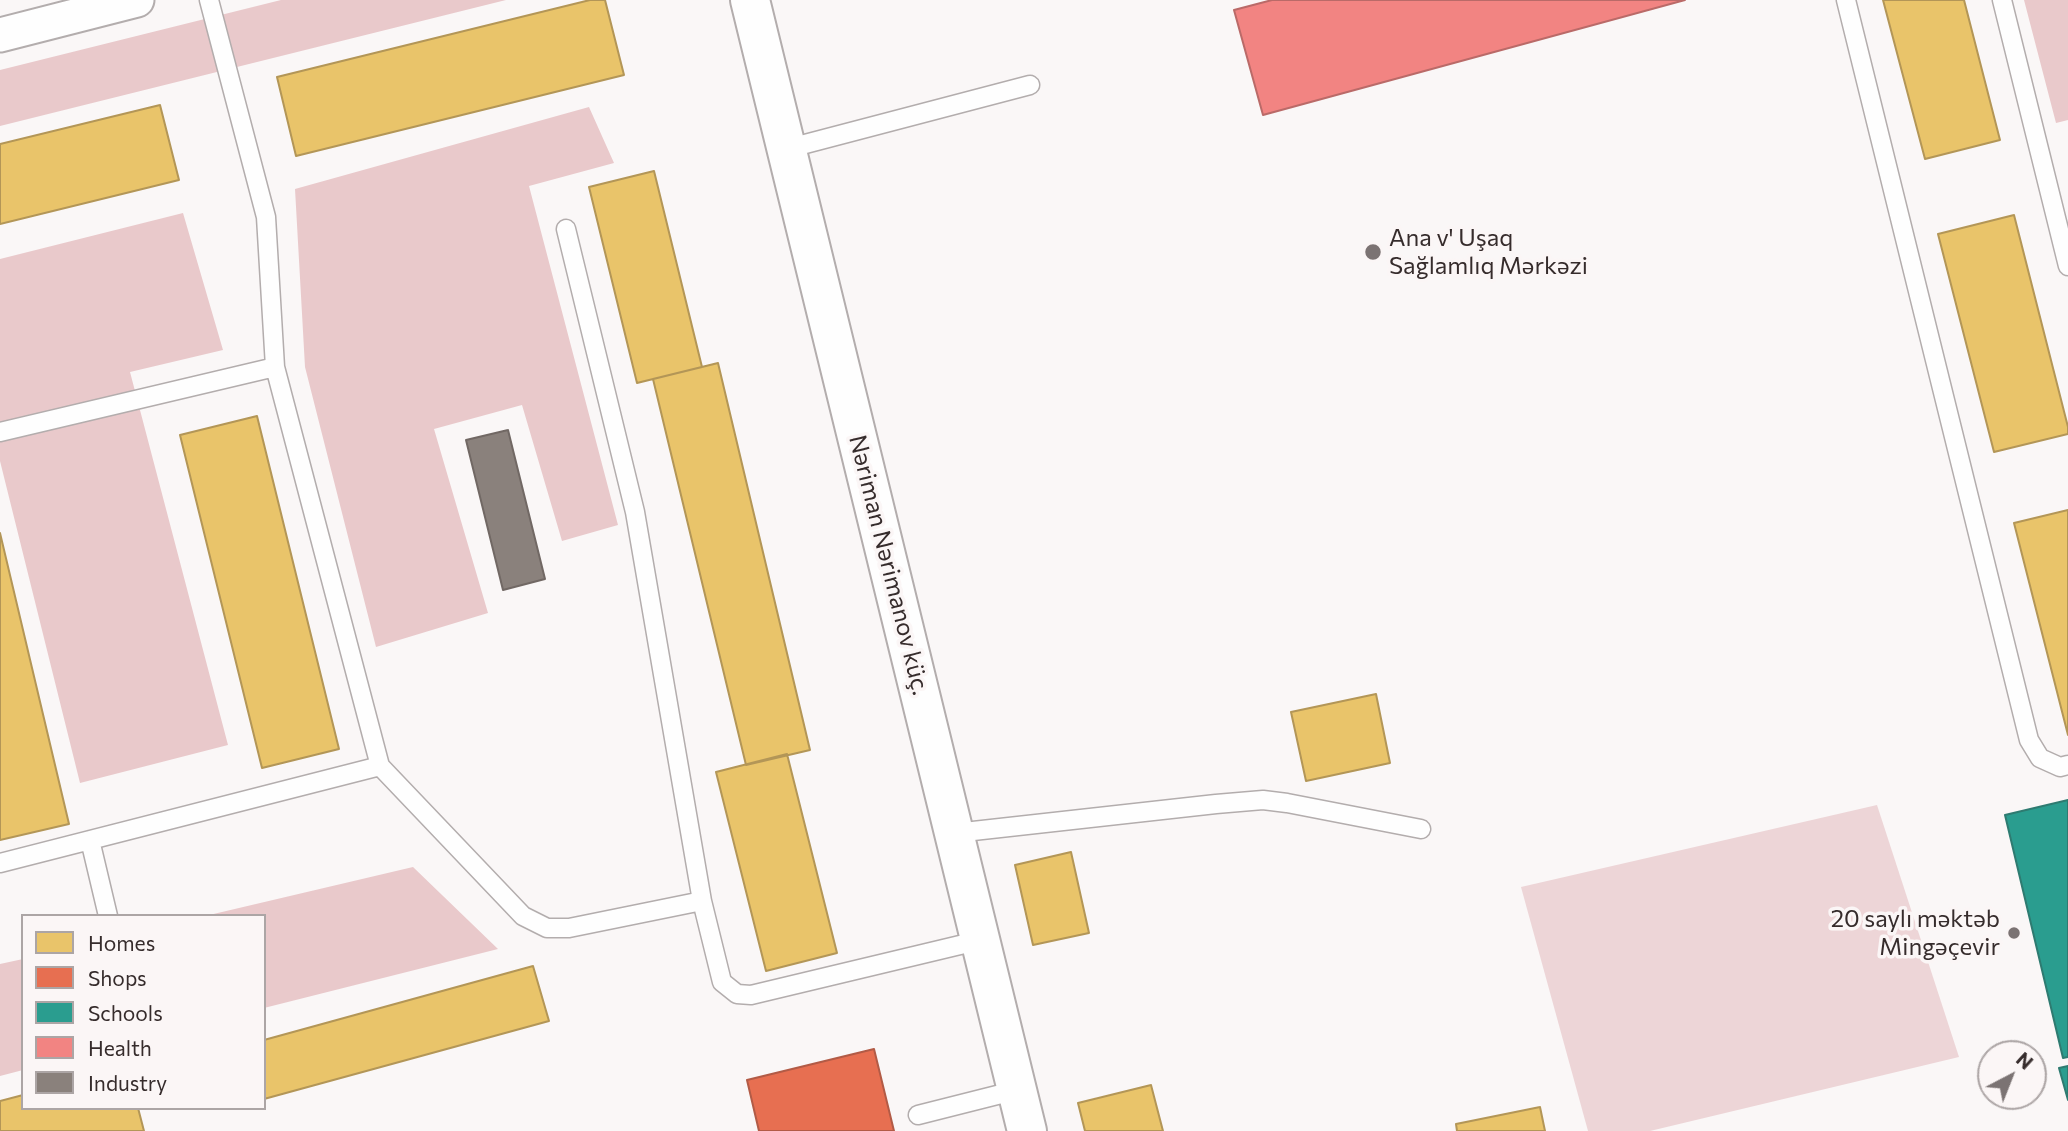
<!DOCTYPE html>
<html>
<head>
<meta charset="utf-8">
<style>
	body { margin:0 }
	#map { position:relative; width:2068px; height:1131px; overflow:hidden; background:#faf7f7; font-family:Commissioner,sans-serif }
	canvas { display:block }
	.legend { position:absolute; left:21px; top:914px; width:245px; height:196px; box-sizing:border-box; background:#fbf6f6; border:2px solid #aca5a5; margin:0; padding:9px 12px; list-style:none; font-size:21px; color:#362c2c }
	.legend li { display:flex; align-items:center; gap:14px; height:35px }
	.legend b { width:35px; border:2px solid #aca5a5 }
	.north { position:absolute; left:1977px; top:1040px; width:70px; height:70px; box-sizing:border-box; background:#fbf6f6; border:2px solid #aca5a5; border-radius:50%; rotate:42deg; font-size:19px; font-weight:700; line-height:28px; text-align:center; color:#362c2c }
	.north::after { content:''; display:block; margin:auto; width:24px; height:32px; background:#7b7373; clip-path:polygon(50% 0,100% 100%,50% 72%,0 100%) }
</style>
</head>
<body>
<div id="map">
<canvas width="2068" height="1131"></canvas>
<ul class="legend">
<li><b style="height:19px;background:#e9c46a"></b>Homes</li>
<li><b style="height:19px;background:#e76f51"></b>Shops</li>
<li><b style="height:19px;background:#2a9d8f"></b>Schools</li>
<li><b style="height:19px;background:#f28482"></b>Health</li>
<li><b style="height:19px;background:#8a817c"></b>Industry</li>
</ul>
<div class="north">N</div>
</div>
<script>
const ctx = document.querySelector('canvas').getContext('2d');
ctx.lineJoin = 'round';
function fillPath(path, color) { ctx.fillStyle = color; ctx.fill(path, 'evenodd'); }
const poly = rows => new Path2D(rows.map(r => 'M' + r).join(''));
function stroke(path, color, width, dash) { ctx.strokeStyle = color; ctx.lineWidth = width; ctx.lineCap = dash ? 'butt' : 'round'; ctx.setLineDash(dash || []); ctx.stroke(path); }
function drawText(font, color, halo, rows, align = 'center') {
  ctx.font = font + ' Commissioner,sans-serif'; ctx.lineWidth = 7; ctx.setLineDash([]); ctx.textBaseline = 'middle'; ctx.strokeStyle = halo; ctx.fillStyle = color; for (const [text, x, y, turn = 0] of rows) {
    ctx.save(); ctx.translate(x, y); ctx.rotate((+turn || 0) * Math.PI / 180); ctx.textAlign = isNaN(turn) ? turn : align; if (halo) ctx.strokeText(text, 0, 0); ctx.fillText(text, 0, 0); ctx.restore();
  }
}
const green = poly([
	[1877,805,1959,1057,1650,1131,1588,1131,1521,887]
]);
const forest = poly([
	[281,0,506,0,0,126,0,70],
	[2024,0,2068,0,2068,120,2056,123],
	[589,107,614,163,529,186,618,525,562,541,522,405,434,429,488,613,376,647,305,367,295,189],
	[183,213,223,350,130,372,228,745,80,783,0,461,0,259],
	[413,867,498,949,264,1008,264,916,205,916],
	[23,959,23,1070,0,1076,0,964]
]);
const homes = poly([
	[590,0,605,0,624,75,296,156,277,77,590,0],
	[1883,0,1964,0,2000,140,1925,159,1883,0],
	[160,105,179,180,0,224,0,144,160,105],
	[654,171,702,367,637,383,589,187,654,171],
	[2014,215,2068,427,2068,434,1994,452,1938,234,2014,215],
	[718,363,810,750,746,765,653,379,718,363],
	[257,416,339,749,262,768,180,435,257,416],
	[2068,510,2068,735,2014,523,2068,510],
	[0,533,69,824,0,840,0,533],
	[1376,694,1390,763,1306,781,1291,712,1376,694],
	[787,754,837,953,766,971,716,772,787,754],
	[1071,852,1089,933,1033,945,1015,865,1071,852],
	[533,966,549,1021,264,1099,264,1040,533,966],
	[1151,1085,1163,1131,1085,1131,1078,1103,1151,1085],
	[23,1095,23,1108,138,1108,144,1131,0,1131,0,1101,23,1095],
	[1540,1107,1545,1131,1457,1131,1456,1124,1540,1107]
]);
const shops = poly([
	[874,1049,894,1131,759,1131,747,1080,874,1049]
]);
const schools = poly([
	[2068,800,2068,1057,2063,1058,2005,815,2068,800],
	[2068,1066,2068,1100,2059,1068,2068,1066]
]);
const health = poly([
	[1272,0,1685,0,1263,115,1234,10,1272,0]
]);
const industry = poly([
	[508,430,545,579,503,590,466,440,508,430]
]);
const lane = poly([
	[209,0,266,217,275,367,380,766,523,916,547,928,569,928,702,901,722,982,737,994,751,995,981,940],
	[1846,0,2029,740,2040,758,2060,767,2068,765],
	[2002,0,2068,266],
	[786,149,1030,85],
	[566,229,635,512,702,901],
	[0,432,275,367],
	[955,833,1216,804,1263,800,1287,803,1421,829],
	[90,840,108,916],
	[0,863,380,766],
	[918,1115,1017,1090]
]);
const street = poly([
	[0,35,137,0]
]);
const secondary = poly([
	[750,0,1027,1131]
]);
const markers = [
	[1373,252,9,"#7b7373"],
	[2014,933,7,"#7b7373"]
];
const poiNames = [
	["Ana v' Uşaq",1389,238],
	["Sağlamlıq Mərkəzi",1389,266],
	["20 saylı məktəb",2000,919,"right"],
	["Mingəçevir",2000,947,"right"]
];
const streetNames = [
	["Nəriman Nərimanov küç.",889,565,76]
];
fillPath(green, '#edd5d7');
fillPath(forest, '#e9c9cb');
fillPath(homes, '#e9c46a');
stroke(homes, '#b39657', 2);
fillPath(shops, '#e76f51');
stroke(shops, '#b25b46', 2);
fillPath(schools, '#2a9d8f');
stroke(schools, '#2e7b71', 2);
fillPath(health, '#f28482');
stroke(health, '#ba6a68', 2);
fillPath(industry, '#8a817c');
stroke(industry, '#716864', 2);
stroke(lane, '#b3adad', 21);
stroke(street, '#b3adad', 37);
stroke(secondary, '#b3adad', 42);
stroke(lane, '#fefefe', 18);
stroke(street, '#fefefe', 33);
stroke(secondary, '#fefefe', 38);
for (const [x, y, r, color] of markers) { const dot = new Path2D(); dot.arc(x, y, r, 0, 2 * Math.PI); ctx.fillStyle = color; ctx.fill(dot); stroke(dot, '#fbf6f6', 2.5); }
drawText('24px', '#362c2c', '#fbf6f6', poiNames, 'left');
drawText('24px', '#362c2c', '#fbf6f6', streetNames);
</script>
</body>
</html>
